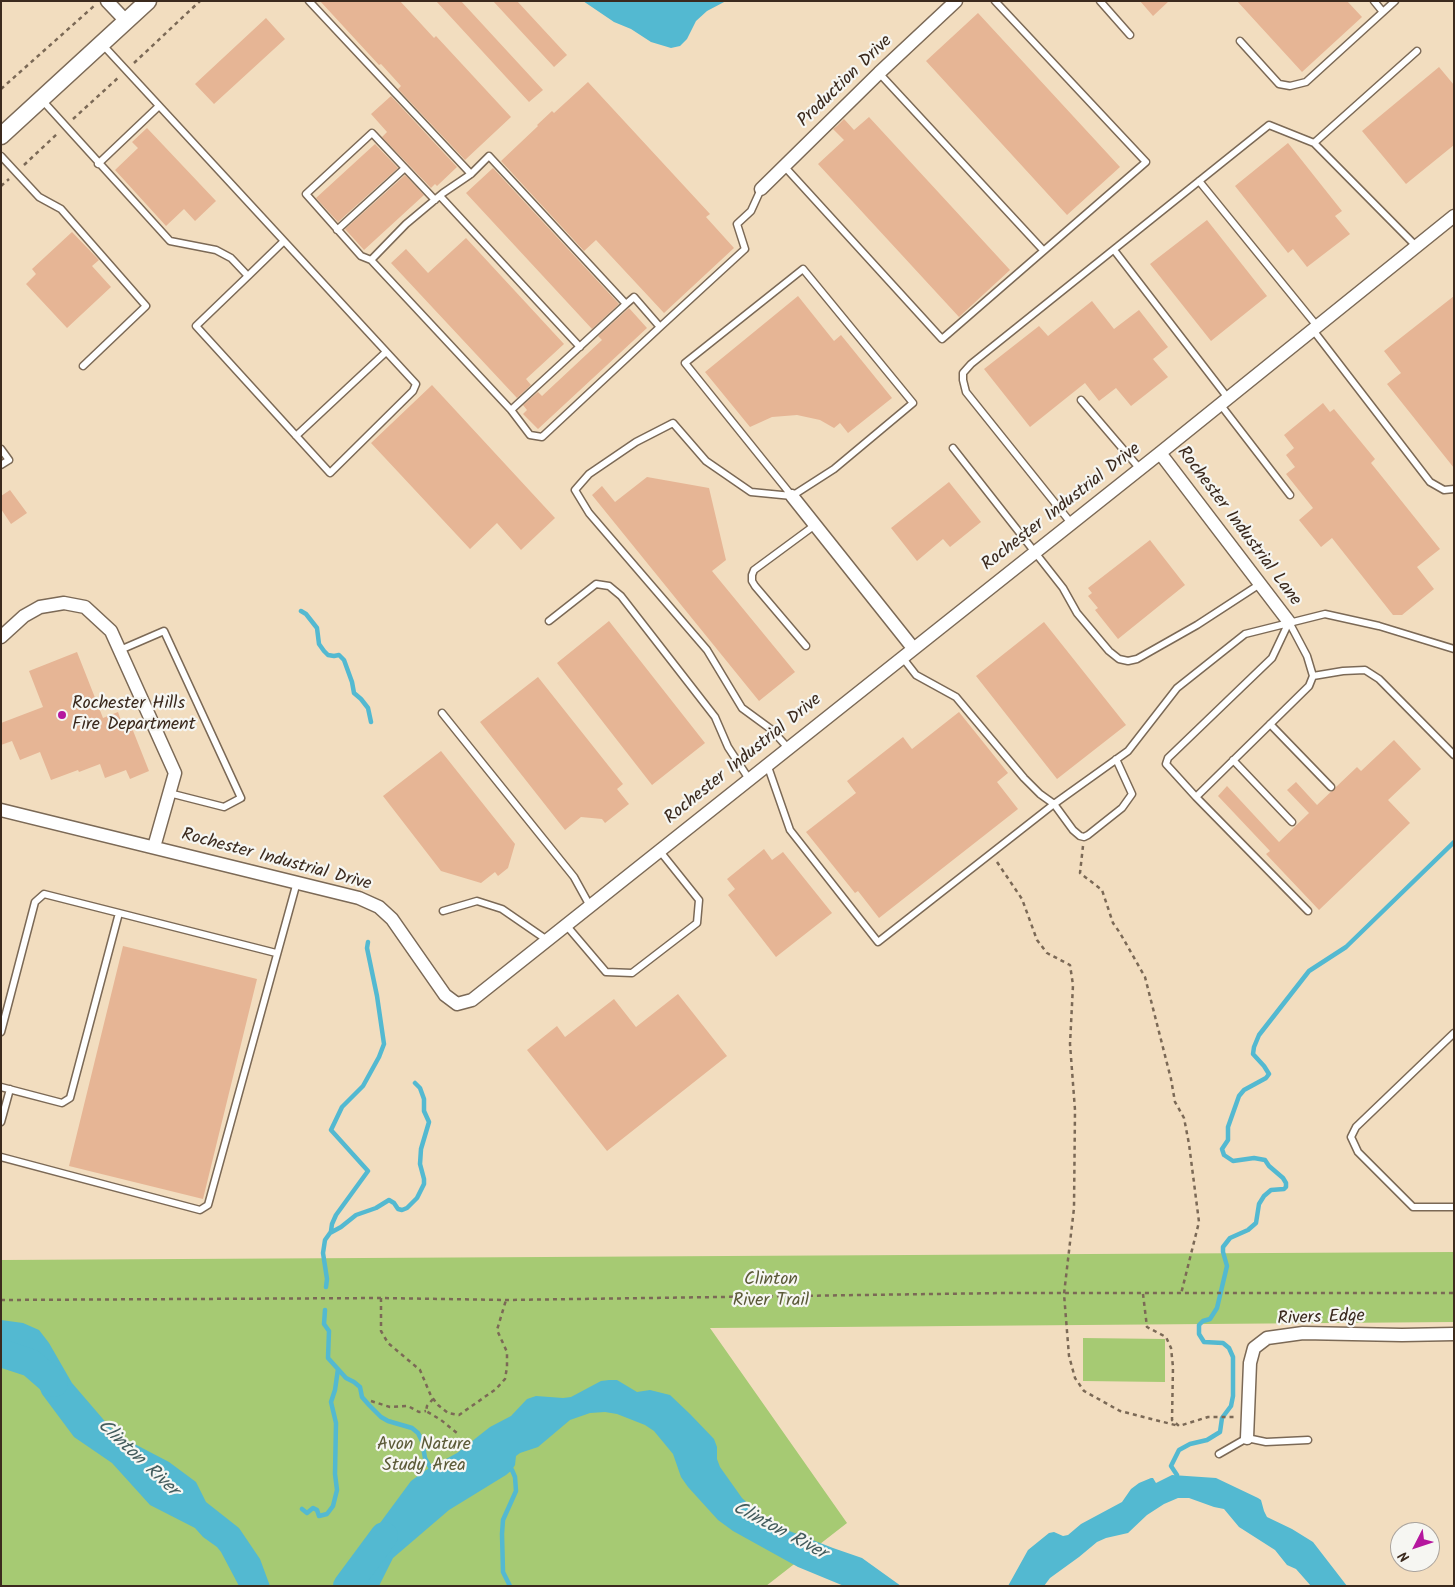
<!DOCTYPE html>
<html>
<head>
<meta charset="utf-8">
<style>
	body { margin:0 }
	#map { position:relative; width:1455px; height:1587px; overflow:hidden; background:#f2ddbf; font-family:Kalam,sans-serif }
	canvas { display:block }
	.frame { position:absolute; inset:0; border:2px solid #3b2a1e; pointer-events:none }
	.north { position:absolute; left:1390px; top:1522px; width:50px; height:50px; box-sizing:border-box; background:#f6f6f2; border:1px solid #aba49d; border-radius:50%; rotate:229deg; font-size:14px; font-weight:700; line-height:20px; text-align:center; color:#3b2a1e }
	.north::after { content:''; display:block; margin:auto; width:18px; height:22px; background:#b5179e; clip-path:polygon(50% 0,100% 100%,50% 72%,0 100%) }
</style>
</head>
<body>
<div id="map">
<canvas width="1455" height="1587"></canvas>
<div class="frame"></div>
<div class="north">N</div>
</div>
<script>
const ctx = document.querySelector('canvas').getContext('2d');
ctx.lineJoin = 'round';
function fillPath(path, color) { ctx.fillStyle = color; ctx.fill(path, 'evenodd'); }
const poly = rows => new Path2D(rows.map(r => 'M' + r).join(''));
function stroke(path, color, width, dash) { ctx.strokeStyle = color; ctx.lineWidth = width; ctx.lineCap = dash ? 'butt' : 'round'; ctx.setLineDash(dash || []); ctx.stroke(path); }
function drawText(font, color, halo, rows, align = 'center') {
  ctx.font = font + ' Kalam,sans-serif'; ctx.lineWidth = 4.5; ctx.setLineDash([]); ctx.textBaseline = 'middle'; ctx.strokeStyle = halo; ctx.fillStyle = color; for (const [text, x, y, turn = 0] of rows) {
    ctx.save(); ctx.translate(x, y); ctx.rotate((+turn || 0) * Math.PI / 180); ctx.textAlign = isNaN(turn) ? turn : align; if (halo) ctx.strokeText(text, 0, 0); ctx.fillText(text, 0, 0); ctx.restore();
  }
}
const green = poly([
	[1454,1252,1454,1322,710,1328,847,1523,766,1586,1,1586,1,1260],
	[1083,1338,1165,1339,1165,1382,1083,1381]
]);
const water = poly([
	[583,1,726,1,707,11,696,21,687,39,680,46,671,48,651,42,631,29,614,22],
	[1,1320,23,1323,39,1330,49,1343,72,1383,109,1426,125,1439,169,1462,196,1482,206,1502,239,1528,260,1559,270,1586,239,1586,221,1552,217,1547,203,1537,195,1528,150,1505,112,1463,74,1437,42,1394,33,1373,24,1361,12,1354,1,1353],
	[609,1380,617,1380,637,1392,650,1390,670,1395,690,1414,714,1439,717,1447,717,1459,720,1467,742,1498,758,1513,774,1525,833,1548,862,1558,901,1586,844,1586,798,1567,733,1531,718,1520,688,1487,681,1477,673,1454,654,1431,645,1425,617,1414,605,1412,590,1413,570,1420,538,1447,520,1453,516,1456,515,1465,512,1470,506,1475,449,1510,393,1558,379,1586,348,1586,357,1575,362,1566,367,1548,380,1523,411,1481,426,1470,457,1453,490,1427,511,1416,527,1399,536,1396,563,1398,571,1397,601,1381],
	[1172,1475,1216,1478,1258,1498,1261,1500,1264,1511,1267,1517,1292,1529,1313,1542,1347,1586,1311,1586,1296,1569,1287,1565,1275,1550,1239,1527,1224,1509,1214,1507,1189,1498,1178,1498,1164,1504,1147,1515,1128,1533,1106,1538,1097,1542,1079,1557,1050,1578,1044,1586,1008,1586,1028,1550,1049,1533,1054,1532,1063,1536,1068,1535,1081,1524,1122,1502,1131,1489,1139,1483,1151,1478,1153,1478,1156,1483]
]);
const stream = poly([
	[301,611,306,614,317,628,319,644,324,651,328,655,334,656,339,655,344,660,352,682,354,693,361,699,368,708,371,722],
	[331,1231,332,1224,336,1215,368,1171,331,1130,342,1107,363,1086,379,1057,384,1044,377,996,367,948,368,942],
	[326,1287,327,1279,323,1253,325,1240,330,1233,341,1227,356,1215,376,1208,389,1200,394,1203,398,1209,402,1210,407,1208,417,1198,424,1184,424,1179,420,1164,421,1149,429,1122,424,1111,424,1099,420,1088,415,1083],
	[325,1310,324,1324,329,1331,328,1358,346,1378,354,1382,360,1387,362,1397,369,1405,381,1417,388,1421,412,1428,418,1433,422,1441,425,1458,430,1467],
	[1177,1475,1171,1466,1179,1450,1190,1444,1207,1440,1220,1432,1222,1418,1231,1406,1233,1396,1233,1357,1229,1348,1223,1343,1204,1342,1199,1334,1199,1325,1203,1321,1210,1319,1217,1308,1227,1266,1223,1252,1223,1247,1230,1238,1248,1230,1256,1223,1259,1204,1264,1196,1271,1190,1284,1189,1286,1187,1286,1183,1283,1178,1269,1166,1265,1160,1254,1158,1233,1161,1224,1155,1222,1149,1228,1140,1228,1127,1239,1096,1244,1090,1266,1078,1269,1074,1264,1066,1253,1054,1254,1047,1259,1035,1309,971,1346,947,1454,842],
	[302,1509,307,1513,313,1508,317,1510,319,1516,327,1514,333,1506,337,1490,335,1474,336,1423,331,1402,335,1390,338,1369],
	[510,1586,503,1572,502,1534,503,1520,516,1491,515,1477,512,1470]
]);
const river = poly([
	[1,1353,31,1363,54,1383],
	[347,1586,384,1536]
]);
const building = poly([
	[320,1,400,1,434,38,436,36,511,117,465,160,398,89,401,86,381,64,379,65],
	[436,1,461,1,543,90,529,102],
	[493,1,517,1,567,55,554,67],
	[1140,1,1169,1,1153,16],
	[1237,1,1347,1,1362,17,1302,72],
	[978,13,1120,167,1067,215,926,61],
	[266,18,285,39,214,104,195,84],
	[1439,67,1454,85,1454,145,1406,184,1362,131],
	[588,82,710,214,706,217,734,248,664,313,596,240,584,251,501,161,538,126,537,125,552,111,554,113],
	[391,96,457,167,437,186,435,184,431,188,382,137,387,132,371,114],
	[869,117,1010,270,959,317,818,164,844,140,833,129,837,126,844,119,854,130],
	[147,128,216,201,195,221,184,209,166,226,115,170,138,148,132,142],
	[1288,143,1342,211,1335,216,1350,234,1307,267,1293,249,1288,253,1235,186],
	[375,144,398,168,338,222,316,198],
	[493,168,619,304,592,329,466,193],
	[405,175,424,195,364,250,345,229],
	[1207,220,1267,296,1211,341,1150,264],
	[72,232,99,260,92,266,111,287,67,328,26,284,36,274,32,269],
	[466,238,564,344,526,379,531,385,517,398,391,263,406,249,428,273],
	[798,296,834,341,841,335,892,398,848,433,840,423,834,428,820,420,797,415,772,417,750,427,705,372],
	[1454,296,1454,468,1387,384,1401,373,1384,351],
	[1092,301,1114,329,1139,310,1168,347,1153,359,1168,377,1131,406,1116,388,1099,401,1085,383,1030,427,984,369,1039,326,1048,336],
	[629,308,647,328,538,429,523,414,527,410,523,405,538,392,542,396,602,340,598,336],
	[432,385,555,518,521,550,497,523,470,549,371,443],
	[1323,403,1330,412,1334,409,1375,459,1371,463,1440,549,1417,567,1434,589,1402,615,1393,615,1332,538,1321,547,1299,520,1313,508,1286,474,1295,467,1286,455,1294,448,1284,435],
	[647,477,709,488,726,560,712,571,795,672,759,701,592,495,602,486,615,502],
	[949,482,981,522,950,547,943,539,917,561,891,528],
	[10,490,27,513,11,524,1,509,1,496],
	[1150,540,1185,585,1118,639,1095,610,1098,608,1088,596,1092,593,1088,588],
	[609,621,705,743,652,785,557,663],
	[1044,622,1126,725,1057,779,976,676],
	[77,652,103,718,118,712,123,726,130,723,149,771,130,779,126,770,105,778,100,764,79,772,78,770,51,780,40,752,20,760,12,741,1,745,1,723,43,707,29,671],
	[538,677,623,784,617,789,629,804,605,823,602,819,581,817,565,830,480,722],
	[959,712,1008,773,997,782,1018,809,879,918,858,891,855,893,806,832,856,793,847,781,903,737,912,749],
	[1394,740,1421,769,1388,800,1410,823,1319,910,1266,854,1270,851,1218,796,1227,786,1279,842,1309,813,1287,790,1296,782,1317,805,1357,767,1361,771],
	[441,751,515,844,508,868,498,876,495,872,481,883,441,871,383,796],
	[764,849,772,860,783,852,832,913,776,957,728,895,735,889,727,879],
	[123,946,257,979,203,1199,69,1166],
	[678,994,727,1056,607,1151,527,1050,557,1026,565,1037,614,999,636,1027]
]);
const path = poly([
	[134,63,200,1],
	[1,89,94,6],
	[73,119,119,77],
	[24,165,58,133],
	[1,186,9,179],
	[1083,846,1080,873,1102,890,1113,923,1120,933,1145,977,1171,1079,1175,1102,1184,1118,1189,1144,1199,1222,1181,1294],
	[997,862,1022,899,1037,940,1047,953,1070,965,1073,985,1070,1044,1075,1110,1074,1208,1064,1294,1069,1356,1075,1378,1084,1391,1120,1411,1179,1426],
	[1143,1294,1147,1327,1166,1337,1171,1348,1173,1367,1172,1420,1179,1426,1208,1417,1234,1417],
	[381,1298,381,1331,388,1343,420,1370,431,1396,438,1405,448,1413,459,1415,496,1389,505,1379,507,1367,507,1352,497,1330,506,1300],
	[1,1300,381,1298,506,1300,1004,1293,1454,1293],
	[433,1399,427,1406,426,1411,441,1420,457,1433],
	[371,1401,390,1407,408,1406,419,1412,426,1411]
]);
const service = poly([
	[309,1,471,174,489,156,626,304,634,297,660,327,745,249,737,224,751,211,761,189],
	[1100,1,1130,35],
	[1374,1,1383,12],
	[1240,41,1279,84,1290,86,1306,82,1395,1],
	[879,73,1043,250],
	[42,100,170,241,216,250,231,258,248,276,284,241,102,44],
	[1314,143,1416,246],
	[1,156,39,197,61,209,146,306,83,366],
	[98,164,159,106],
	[784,166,942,339,1146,162,995,1],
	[1199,181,1317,326],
	[440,196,580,347],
	[435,200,372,133,306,194,361,256,371,260,511,410,530,435,542,437,660,327],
	[337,230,405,168],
	[1114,250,1228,398],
	[371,260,406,224,443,193,471,174],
	[248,276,196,326,330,473,413,391,416,384,284,241],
	[1313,330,1430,482,1444,490,1454,489],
	[1081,400,1140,469],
	[1220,404,1290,495],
	[511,410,626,304],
	[296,436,386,352],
	[953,448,1063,588,1077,613,1109,651,1119,659,1128,661,1137,659,1197,625,1260,584],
	[1,449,9,460,1,465],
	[1071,523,966,392,963,380,963,373,971,364,1269,125,1314,143,1417,51],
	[549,621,596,584,609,586,621,596,715,717,728,747,749,779],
	[1289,622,1307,656,1313,676,1309,686,1196,797,1166,764,1168,758,1272,658,1289,622],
	[806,646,755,586,752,581,752,575,754,570,815,525],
	[120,650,164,631,241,798,224,807,169,793],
	[902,657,916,675,956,697,1024,778,1040,794,1054,804,1128,751,1177,688,1245,634,1325,614,1379,626,1454,649],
	[1313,676,1343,671,1365,670,1379,679,1454,755],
	[442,713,574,877,590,906],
	[1270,724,1331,787],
	[788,748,772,730,742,708,707,650,589,513,575,490,589,474,636,442,673,423,706,461,751,492,792,496,834,469,913,403,803,269,685,363,792,496],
	[1233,760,1292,822],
	[767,764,790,830,878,942,1054,804,1073,830,1080,836,1084,837,1088,835,1122,808,1132,794,1116,759],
	[1196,797,1308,911],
	[443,911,477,901,502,909,547,940],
	[119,913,276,953],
	[566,925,606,972,632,973,697,923,699,900,659,850],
	[1,1032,35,902,44,894,119,913,70,1098,62,1103,1,1087],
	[1454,1033,1356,1127,1351,1137,1358,1152,1413,1207,1454,1207],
	[1,1122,10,1089],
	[1,1157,200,1210,208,1205,297,882],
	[1219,1454,1247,1438,1266,1442,1308,1440]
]);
const minor = poly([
	[107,1,126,21],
	[761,189,879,73,956,1],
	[1160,453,1289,622],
	[792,496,913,648],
	[1,637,24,616,40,607,64,603,85,607,111,631,175,773,154,847],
	[1,810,359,898,379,907,392,919,445,995,457,1004,472,1000,1160,453,1454,216],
	[1247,1438,1250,1363,1254,1348,1267,1338,1303,1333,1402,1335,1454,1334]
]);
const secondary = poly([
	[1,136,148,1]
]);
const markers = [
	[62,715,5,"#b5179e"]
];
const streetNames = [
	["Production Drive",846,82,-44],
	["Rochester Industrial Drive",1062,508,-38],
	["Rochester Industrial Lane",1238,527,53],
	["Rochester Industrial Drive",744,760,-39],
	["Rochester Industrial Drive",276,861,15],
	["Rivers Edge",1321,1319,-2]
];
const poiNames = [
	["Rochester Hills",72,705],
	["Fire Department",72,726]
];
const parkNames = [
	["Clinton",771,1281],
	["River Trail",771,1302],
	["Avon Nature",424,1446],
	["Study Area",424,1467]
];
const waterNames = [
	["Clinton River",137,1459,43],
	["Clinton River",779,1532,28]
];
fillPath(green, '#a6ca73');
fillPath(water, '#53b9d1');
stroke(stream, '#53b9d1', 4.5);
stroke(river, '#53b9d1', 28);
fillPath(building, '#e6b595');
stroke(service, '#7b6956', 9);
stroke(minor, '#7b6956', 15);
stroke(secondary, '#7b6956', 19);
stroke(path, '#7b6956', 2.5, [4, 4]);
stroke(service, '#fff', 6);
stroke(minor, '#fff', 12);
stroke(secondary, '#fff', 16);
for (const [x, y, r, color] of markers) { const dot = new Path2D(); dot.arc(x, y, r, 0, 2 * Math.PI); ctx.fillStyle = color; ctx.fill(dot); stroke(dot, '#f6f6f2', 2); }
drawText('18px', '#3b2a1e', '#f6f6f2', streetNames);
drawText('18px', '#3b2a1e', '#f6f6f2', poiNames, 'left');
drawText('18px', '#5b5a38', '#f6f6f2', parkNames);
drawText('italic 19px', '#435c5d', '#f6f6f2', waterNames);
</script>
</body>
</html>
